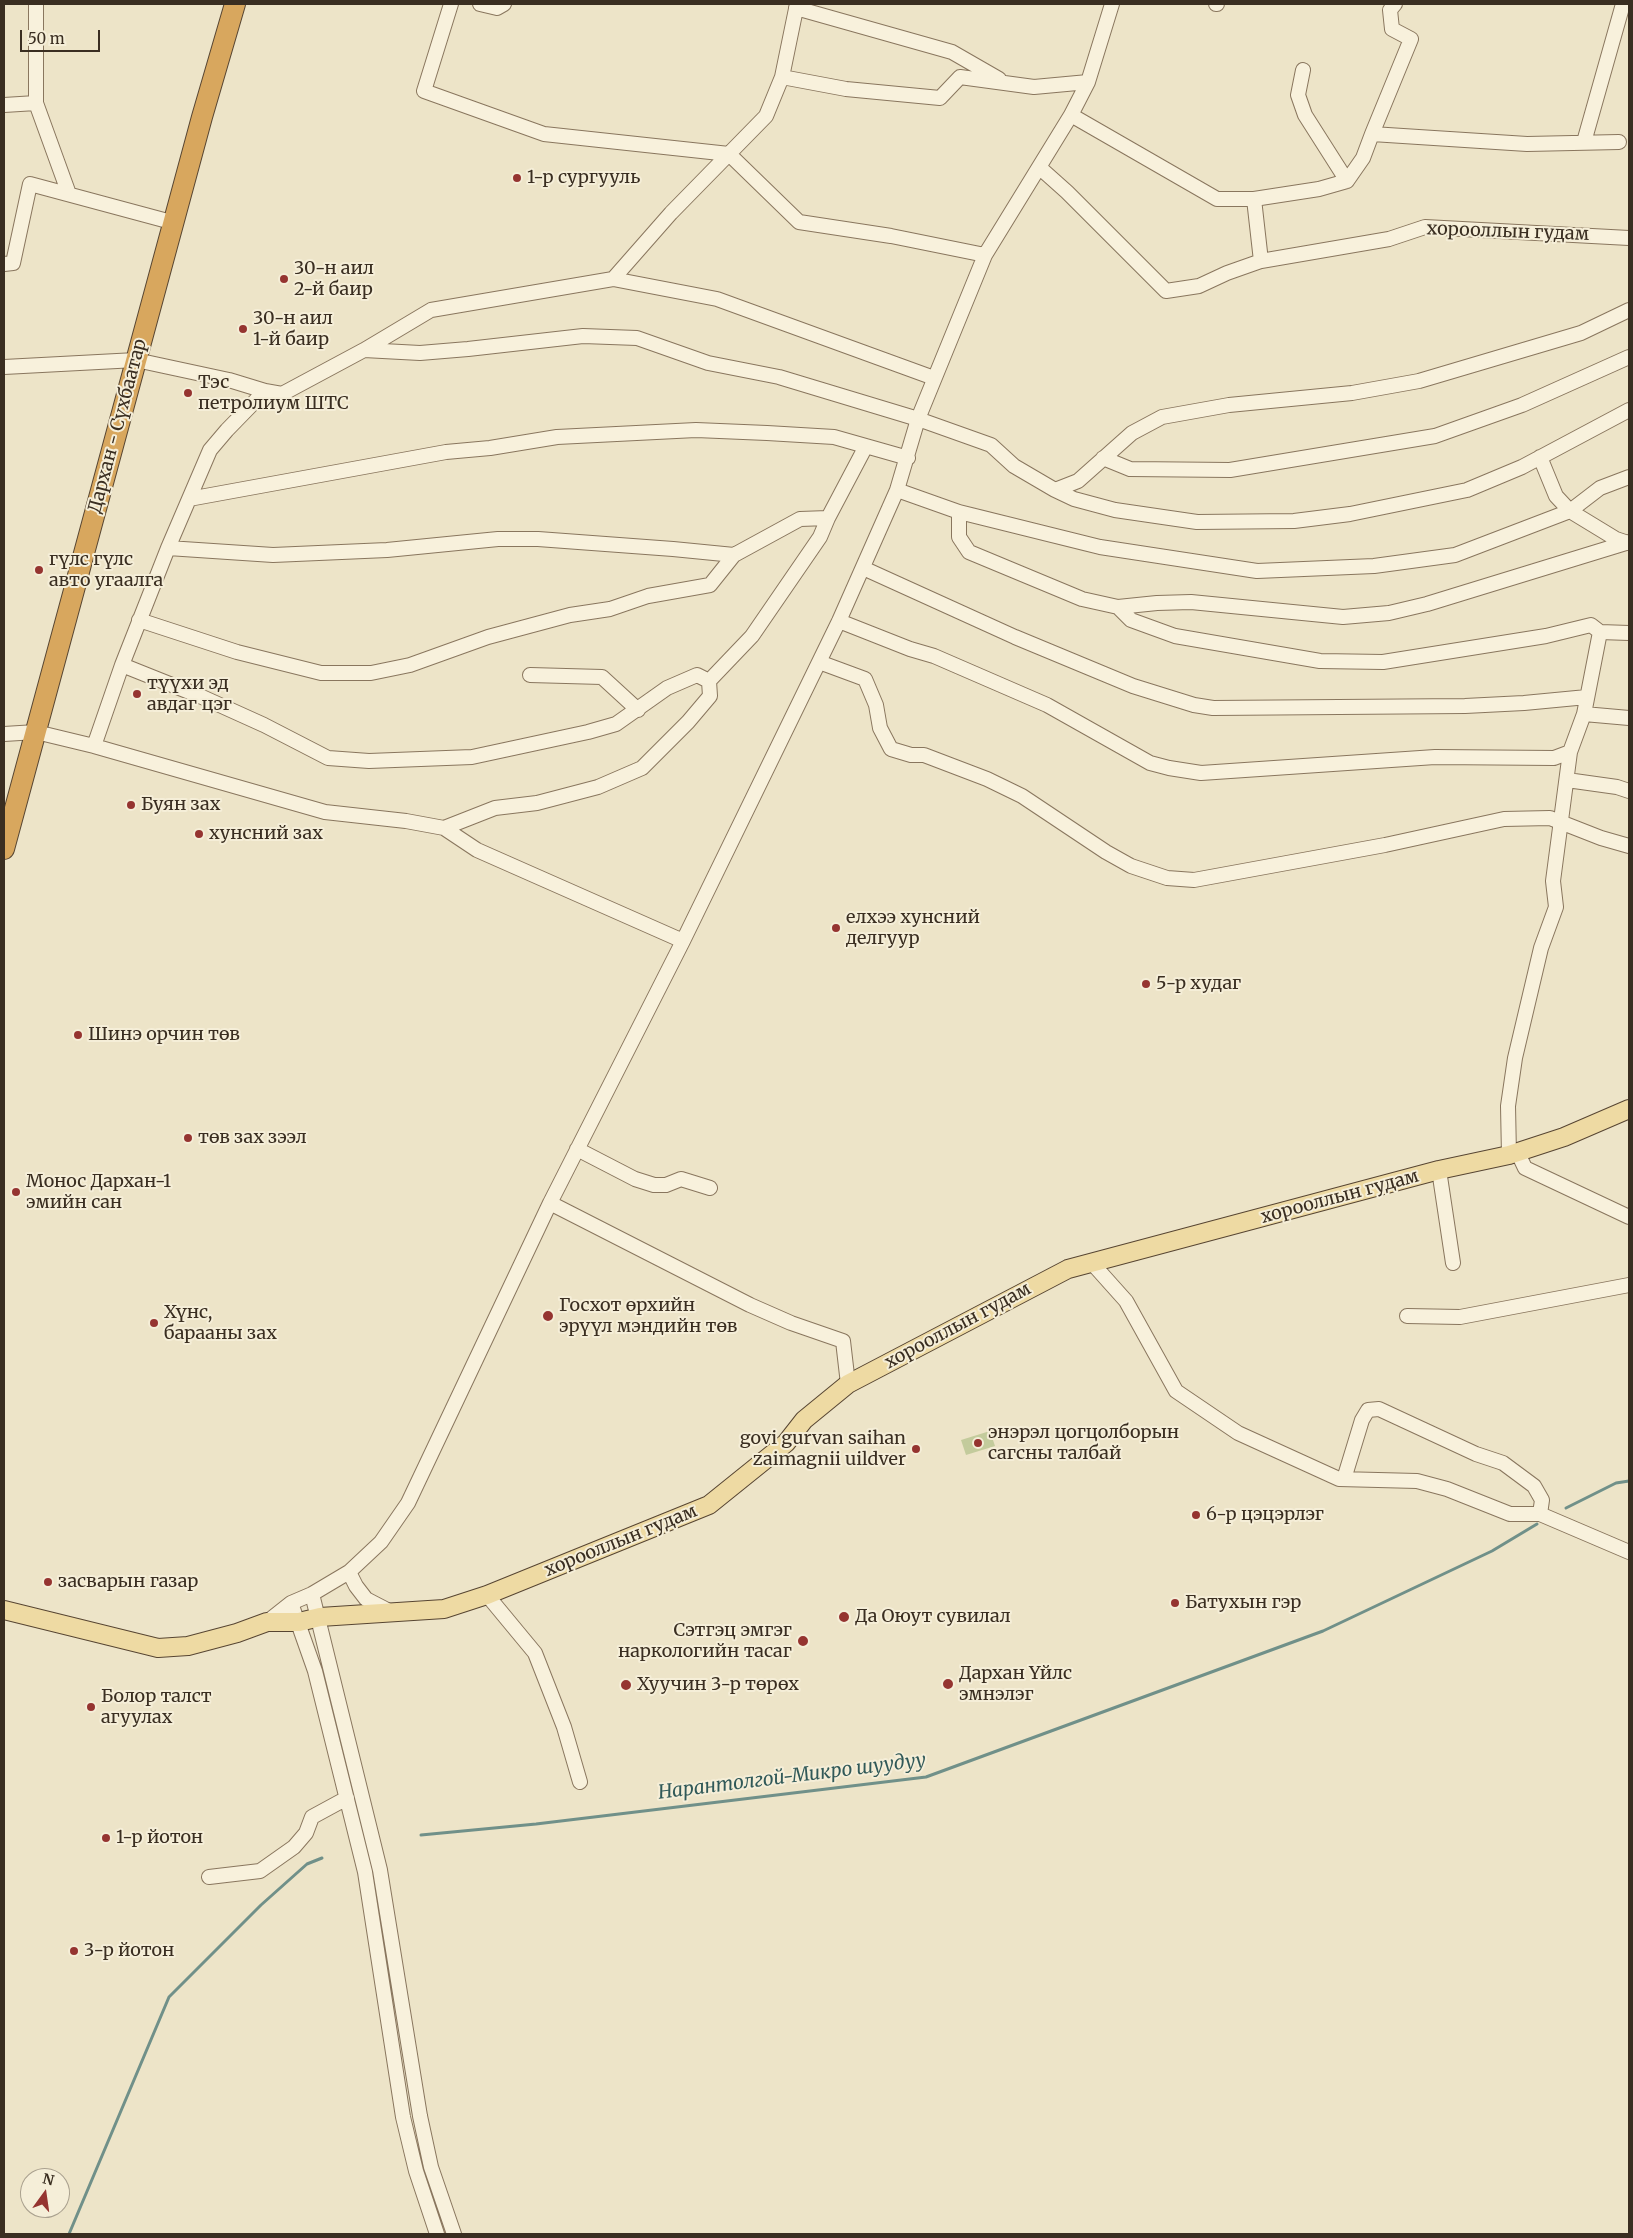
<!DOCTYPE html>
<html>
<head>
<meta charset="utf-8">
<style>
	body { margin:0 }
	#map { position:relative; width:1633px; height:2238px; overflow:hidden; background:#ede4c8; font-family:Merriweather,serif }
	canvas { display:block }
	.frame { position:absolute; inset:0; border:5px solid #3a2e21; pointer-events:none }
	.north { position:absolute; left:20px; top:2168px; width:50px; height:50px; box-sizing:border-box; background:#f5eed8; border:1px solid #aaa18f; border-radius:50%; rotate:14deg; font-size:14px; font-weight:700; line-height:20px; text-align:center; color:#3a2e21 }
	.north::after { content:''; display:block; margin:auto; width:18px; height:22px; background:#953430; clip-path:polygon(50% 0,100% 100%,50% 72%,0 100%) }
	.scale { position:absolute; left:20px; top:30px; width:80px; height:22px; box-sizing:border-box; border:2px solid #3a2e21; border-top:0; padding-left:6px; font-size:15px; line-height:18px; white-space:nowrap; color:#3a2e21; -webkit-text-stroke:4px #f5eed8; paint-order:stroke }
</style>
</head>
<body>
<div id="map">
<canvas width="1633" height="2238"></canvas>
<div class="frame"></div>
<div class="north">N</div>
<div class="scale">50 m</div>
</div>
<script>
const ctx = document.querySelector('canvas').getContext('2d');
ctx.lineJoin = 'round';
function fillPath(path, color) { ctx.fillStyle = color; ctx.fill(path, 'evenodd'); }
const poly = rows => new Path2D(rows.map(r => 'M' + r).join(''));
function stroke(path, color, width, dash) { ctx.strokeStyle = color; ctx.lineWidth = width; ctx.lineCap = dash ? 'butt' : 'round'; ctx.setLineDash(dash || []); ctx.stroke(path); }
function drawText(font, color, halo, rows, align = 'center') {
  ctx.font = font + ' Merriweather,serif'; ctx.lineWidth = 4; ctx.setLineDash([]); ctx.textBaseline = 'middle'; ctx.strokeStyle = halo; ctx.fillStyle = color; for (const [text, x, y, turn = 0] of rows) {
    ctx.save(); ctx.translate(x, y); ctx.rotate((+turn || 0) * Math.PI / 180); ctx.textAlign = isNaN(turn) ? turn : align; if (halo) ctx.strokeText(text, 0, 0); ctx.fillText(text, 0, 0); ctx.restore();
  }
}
const green = poly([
	[990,1431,995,1446,966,1455,961,1440]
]);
const stream = poly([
	[1566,1508,1616,1483,1629,1481],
	[421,1835,536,1824,926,1777,1323,1631,1492,1551,1537,1524],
	[69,2234,169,1997,261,1905,307,1864,322,1858]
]);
const minor = poly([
	[36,4,36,103,69,194],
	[451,4,424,91,544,134,729,154,799,222,891,236,985,255],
	[480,4,497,8,504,4],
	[1216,4,1217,4],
	[796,8,952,52,999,79],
	[1303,70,1298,95,1305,115,1347,181],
	[782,77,846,89,940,98,960,77,1034,87,1088,82],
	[4,105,36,103],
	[1071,115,1217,199,1254,199,1319,189,1347,181,1363,158,1372,134,1527,144,1619,142],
	[1372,134,1411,39,1392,29,1390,10,1395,4],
	[1584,142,1623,4],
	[1039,167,1067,192,1166,291,1199,286,1227,273,1261,261,1389,239,1425,227,1629,238],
	[1254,199,1261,261],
	[4,264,13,263,30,184,175,223],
	[613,279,717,299,934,378],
	[364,350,420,353,468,349,583,336,637,338,708,363,779,377,918,419,991,445,1014,466,1055,490,1078,481,1132,433,1162,417,1229,405,1352,393,1419,381,1581,333,1629,310],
	[4,367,136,360,229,380,265,391],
	[1540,457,1556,496,1570,511,1616,539,1628,543],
	[1103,458,1130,469,1230,470,1435,436,1522,405,1629,357],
	[897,490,959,512,1100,547,1257,571,1374,566,1455,555,1570,511,1600,488,1629,477],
	[1055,490,1074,499,1115,510,1197,522,1294,521,1350,514,1467,490,1522,467,1629,410],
	[189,499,446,452,490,448,557,437,696,430,767,433,834,437,908,458],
	[959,512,959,537,969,552,1082,599,1118,607],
	[168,548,273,555,387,550,498,539,538,539,673,549,734,555],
	[863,568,1015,637,1133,686,1194,705,1213,708,1465,706,1524,703,1587,697],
	[139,620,237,652,321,673,371,673,410,665,488,637,570,615,610,609,648,596,710,585,734,555,800,519,828,518,866,446],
	[839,621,910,649,934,656,1047,705,1150,763,1169,768,1201,773,1435,757,1554,758,1570,752],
	[1600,632,1629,633],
	[819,662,865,679,876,705,880,728,891,749,911,755,924,755,987,779,1022,796,1106,852,1131,866,1167,878,1194,880,1385,845,1504,819,1550,818,1601,838,1629,846],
	[122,665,202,697,264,725,328,758,369,761,472,757,588,732,616,724,667,688,697,675,709,681],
	[530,675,602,677,638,710],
	[1584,714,1629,718],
	[4,734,36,732,94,746,325,812,406,821,444,828,477,850,683,941],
	[94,746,122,665,168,548,210,450,227,430,265,391,282,394,364,350,431,310,613,279,671,213,766,116,782,77,797,4],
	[1567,780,1617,787,1629,791],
	[444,828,495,808,537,803,598,787,642,768,688,722,710,696,709,681,752,636,820,537,828,518],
	[577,1149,635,1179,654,1185,666,1185,681,1179,710,1188],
	[1517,1151,1525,1168,1629,1217],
	[1509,1155,1508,1106,1515,1058,1541,948,1556,907,1553,881,1570,752,1584,714,1600,632,1591,625,1546,636,1383,662,1320,661,1175,636,1131,620,1118,607,1157,603,1191,602,1343,617,1389,613,1427,604,1629,542],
	[1439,1170,1453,1263],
	[550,1203,750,1305,791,1323,843,1341,848,1384],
	[1092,1263,1126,1301,1176,1391,1238,1433,1339,1479,1417,1481,1447,1489,1510,1514,1540,1514,1629,1552],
	[1407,1316,1460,1317,1629,1285],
	[1344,1479,1362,1420,1368,1410,1379,1409,1476,1454,1503,1463,1534,1486,1542,1500,1540,1514],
	[349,1572,356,1586,366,1599,393,1613],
	[312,1594,380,1870,420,2116,431,2167,454,2234],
	[487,1595,535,1653,564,1727,580,1782],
	[291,1603,315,1671,365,1872,403,2117,416,2171,437,2234],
	[267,1622,291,1603,312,1594,349,1572,381,1542,408,1503,550,1203,683,941,839,621,897,490,918,419,985,255,1071,115,1088,82,1112,4],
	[209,1877,260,1871,294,1847,306,1833,312,1817,347,1798]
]);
const major = poly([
	[4,1610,158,1648,188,1646,237,1633,267,1622,299,1622,320,1617,444,1609,487,1595,709,1505,786,1443,804,1420,848,1384,1068,1269,1439,1170,1509,1155,1564,1137,1629,1109]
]);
const highway = poly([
	[4,849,202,117,235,4]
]);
const markers = [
	[517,178,5,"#953430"],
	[284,279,5,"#953430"],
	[243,329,5,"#953430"],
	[188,393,5,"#953430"],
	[39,570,5,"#953430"],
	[137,694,5,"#953430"],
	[131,805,5,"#953430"],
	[199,834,5,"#953430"],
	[836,928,5,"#953430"],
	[1146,984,5,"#953430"],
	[78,1035,5,"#953430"],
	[188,1138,5,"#953430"],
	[16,1192,5,"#953430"],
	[548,1316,6,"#953430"],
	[154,1323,5,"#953430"],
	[978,1443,5,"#953430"],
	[916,1449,5,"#953430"],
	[1196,1515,5,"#953430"],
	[48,1582,5,"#953430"],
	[1175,1603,5,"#953430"],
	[844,1617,6,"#953430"],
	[803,1641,6,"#953430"],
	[948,1684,6,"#953430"],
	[626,1685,6,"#953430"],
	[91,1707,5,"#953430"],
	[106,1838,5,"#953430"],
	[74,1951,5,"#953430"]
];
const poiNames = [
	["1-р сургууль",527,178],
	["30-н аил",294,269],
	["2-й баир",294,290],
	["30-н аил",253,319],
	["1-й баир",253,340],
	["Тэс",198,383],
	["петролиум ШТС",198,404],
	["гүлс гүлс",49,560],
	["авто угаалга",49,581],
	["түүхи эд",147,684],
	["авдаг цэг",147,705],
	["Буян зах",141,805],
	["хунсний зах",209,834],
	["елхээ хунсний",846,918],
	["делгуур",846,939],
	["5-р худаг",1156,984],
	["Шинэ орчин төв",88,1035],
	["төв зах зээл",198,1138],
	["Монос Дархан-1",26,1182],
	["эмийн сан",26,1203],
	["Госхот өрхийн",559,1306],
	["эрүүл мэндийн төв",559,1327],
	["Хүнс,",164,1313],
	["барааны зах",164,1334],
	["энэрэл цогцолборын",988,1433],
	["сагсны талбай",988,1454],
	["govi gurvan saihan",906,1439,"right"],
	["zaimagnii uildver",906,1460,"right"],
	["6-р цэцэрлэг",1206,1515],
	["засварын газар",58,1582],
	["Батухын гэр",1185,1603],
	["Да Оюут сувилал",855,1617],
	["Сэтгэц эмгэг",792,1631,"right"],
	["наркологийн тасаг",792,1652,"right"],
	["Дархан Үйлс",959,1674],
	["эмнэлэг",959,1695],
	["Хуучин 3-р төрөх",637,1685],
	["Болор талст",101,1697],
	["агуулах",101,1718],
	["1-р йотон",116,1838],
	["3-р йотон",84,1951]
];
const streetNames = [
	["хорооллын гудам",1508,232,2],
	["Дархан - Сүхбаатар",118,426,-75],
	["хорооллын гудам",1340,1197,-15],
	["хорооллын гудам",958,1326,-28],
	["хорооллын гудам",621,1541,-22]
];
const waterNames = [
	["Нарантолгой-Микро шуудуу",792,1777,-7]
];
fillPath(green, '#c3cb9c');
stroke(stream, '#709089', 3);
stroke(minor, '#89765e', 16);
stroke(major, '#574532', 20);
stroke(highway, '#574532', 22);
stroke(minor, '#f8f1dc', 14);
stroke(major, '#eedaa3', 18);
stroke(highway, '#d8a75e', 20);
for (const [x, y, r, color] of markers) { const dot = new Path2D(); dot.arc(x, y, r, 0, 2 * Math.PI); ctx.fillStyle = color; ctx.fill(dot); stroke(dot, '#f5eed8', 2); }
drawText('18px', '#3a2e21', '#f5eed8', poiNames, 'left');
drawText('18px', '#3a2e21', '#f5eed8', streetNames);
drawText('italic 19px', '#315958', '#f5eed8', waterNames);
</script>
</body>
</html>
